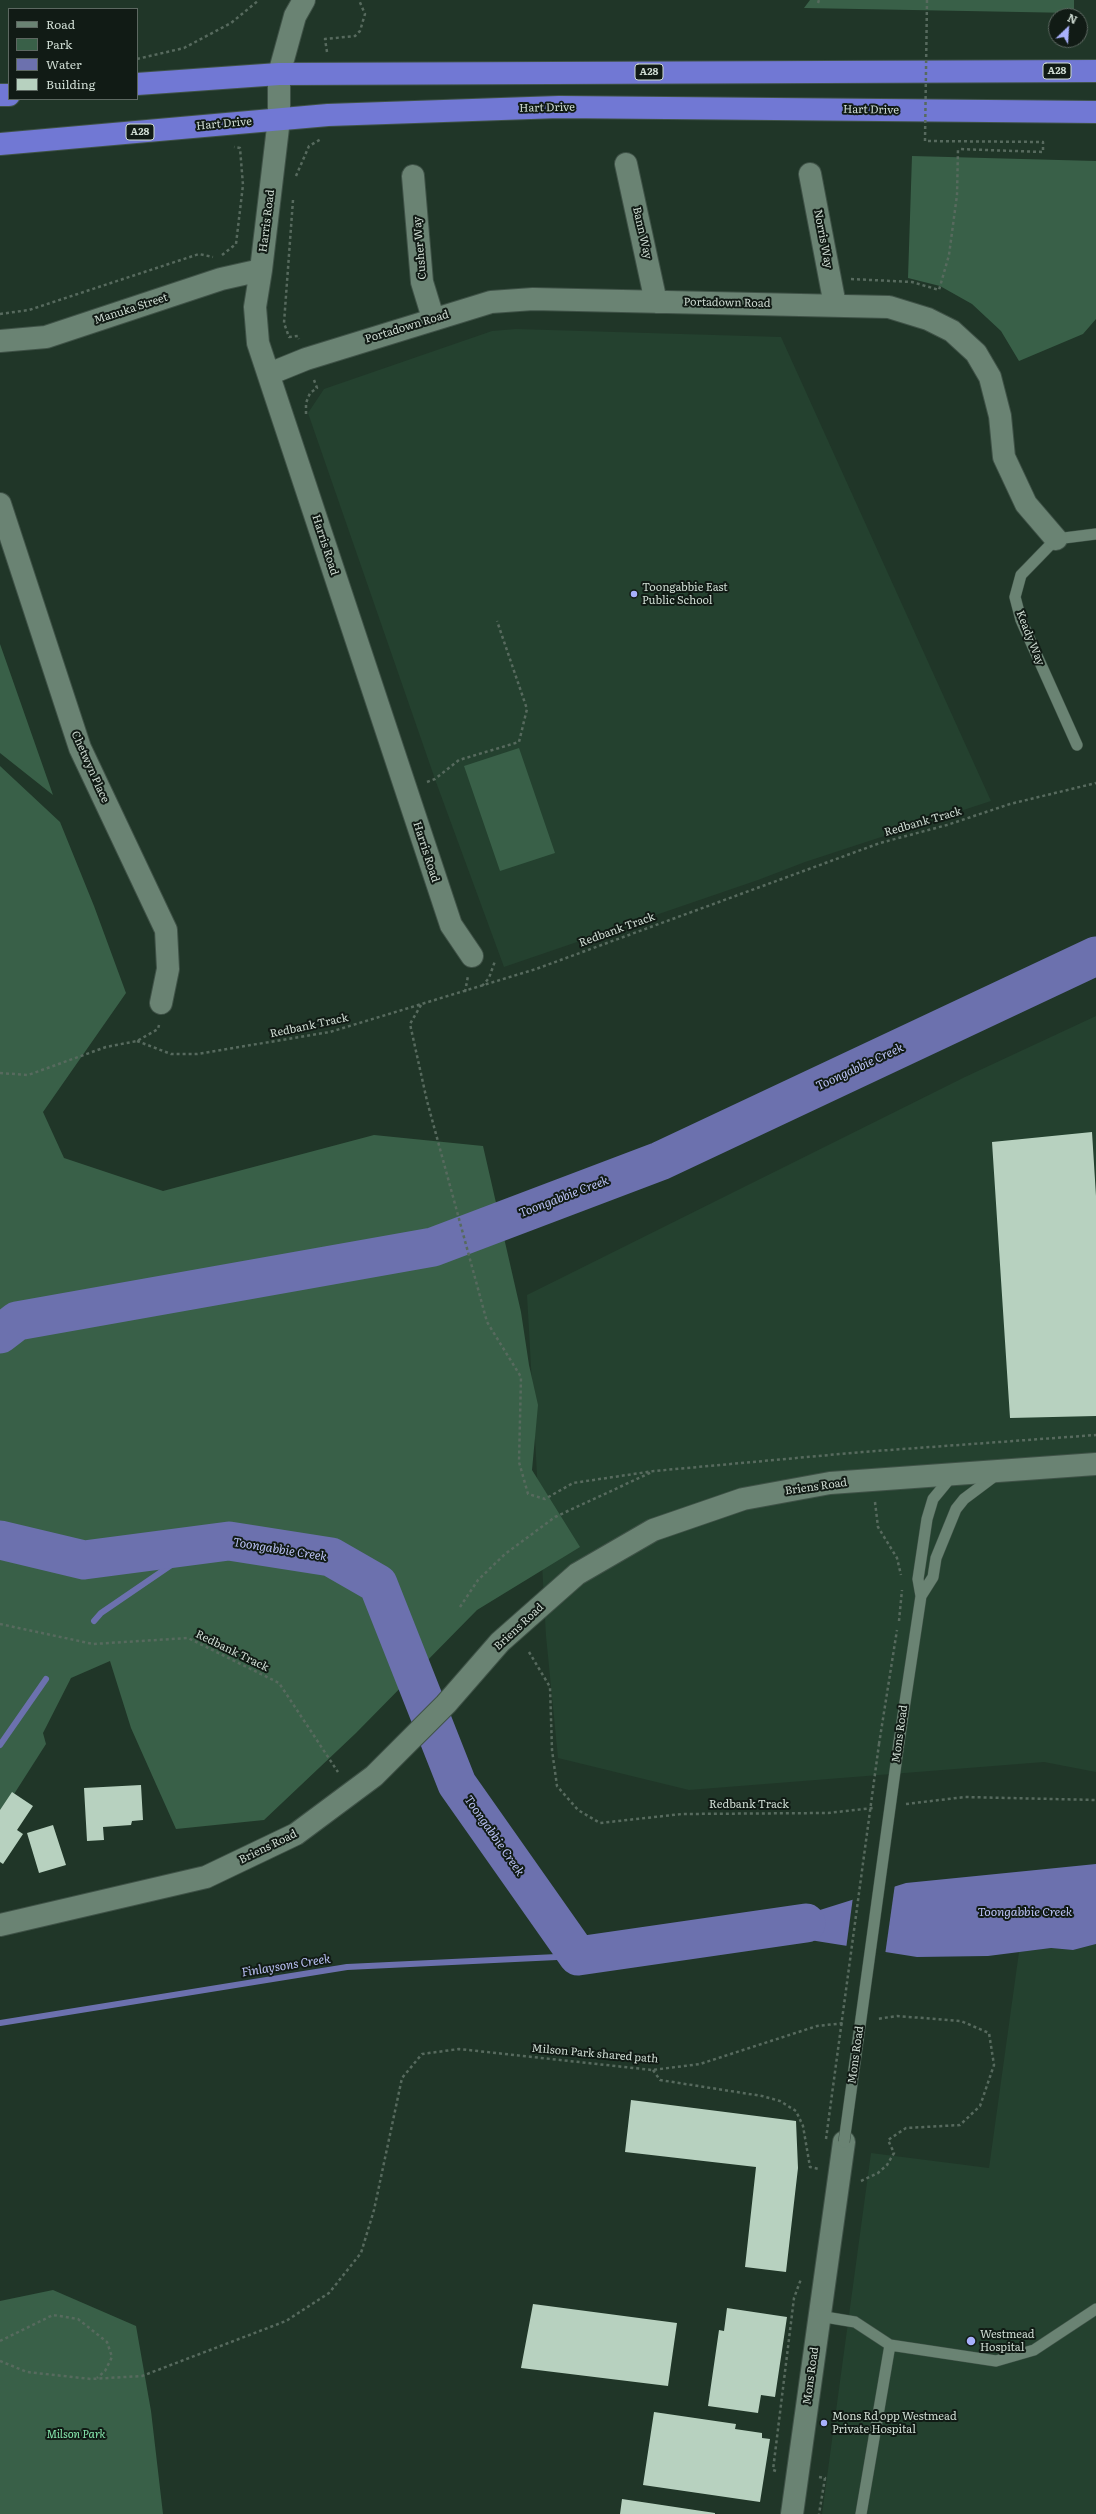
<!DOCTYPE html>
<html>
<head>
<meta charset="utf-8">
<style>
	body { margin:0 }
	#map { position:relative; width:1096px; height:2514px; overflow:hidden; background:#203628; font-family:Literata,serif }
	canvas { display:block }
	.legend { position:absolute; left:8px; top:8px; width:130px; height:92px; box-sizing:border-box; background:#111b15; border:1px solid #5d6861; margin:0; padding:5px 7px; list-style:none; font-size:12px; color:#cedbd2 }
	.legend li { display:flex; align-items:center; gap:8px; height:20px }
	.legend b { width:20px; border:1px solid #5d6861 }
	.north { position:absolute; left:1048px; top:8px; width:40px; height:40px; box-sizing:border-box; background:#111b15; border:1px solid #5d6861; border-radius:50%; rotate:25deg; font-size:11px; font-weight:700; line-height:16px; text-align:center; color:#cedbd2 }
	.north::after { content:''; display:block; margin:auto; width:14px; height:18px; background:#a8b0fc; clip-path:polygon(50% 0,100% 100%,50% 72%,0 100%) }
</style>
</head>
<body>
<div id="map">
<canvas width="1096" height="2514"></canvas>
<ul class="legend">
<li><b style="height:5px;background:#6a8373"></b>Road</li>
<li><b style="height:11px;background:#396048"></b>Park</li>
<li><b style="height:11px;background:#6c71ae"></b>Water</li>
<li><b style="height:11px;background:#b7d1bf"></b>Building</li>
</ul>
<div class="north">N</div>
</div>
<script>
const ctx = document.querySelector('canvas').getContext('2d');
ctx.lineJoin = 'round';
function fillPath(path, color) { ctx.fillStyle = color; ctx.fill(path, 'evenodd'); }
const poly = rows => new Path2D(rows.map(r => 'M' + r).join(''));
function stroke(path, color, width, dash) { ctx.strokeStyle = color; ctx.lineWidth = width; ctx.lineCap = dash ? 'butt' : 'round'; ctx.setLineDash(dash || []); ctx.stroke(path); }
function drawText(font, color, halo, rows, align = 'center') {
  ctx.font = font + ' Literata,serif'; ctx.lineWidth = 4; ctx.setLineDash([]); ctx.textBaseline = 'middle'; ctx.strokeStyle = halo; ctx.fillStyle = color; for (const [text, x, y, turn = 0] of rows) {
    ctx.save(); ctx.translate(x, y); ctx.rotate((+turn || 0) * Math.PI / 180); ctx.textAlign = isNaN(turn) ? turn : align; if (halo) ctx.strokeText(text, 0, 0); ctx.fillText(text, 0, 0); ctx.restore();
  }
}
const built = poly([
	[516,329,781,337,991,801,805,862,758,880,504,967,436,782,308,413,324,389,492,331],
	[1096,1016,1096,1772,1044,1762,689,1790,558,1758,546,1636,527,1295,965,1077],
	[1096,1944,1096,2514,822,2514,871,2153,989,2168,1019,1952,1051,1948,1073,1950]
]);
const green = poly([
	[810,0,1074,0,1074,13,804,8],
	[912,156,1096,161,1096,319,1083,334,1019,361,1001,331,972,304,940,286,908,278],
	[0,644,53,795,0,753],
	[519,748,555,853,500,871,464,766],
	[0,766,60,822,94,906,126,993,43,1112,64,1158,163,1191,374,1135,483,1146,521,1312,529,1365,538,1405,532,1470,580,1547,477,1610,356,1733,264,1820,176,1829,131,1728,110,1661,71,1678,43,1733,46,1744,0,1816],
	[53,2290,136,2326,151,2411,163,2514,0,2514,0,2301]
]);
const water = poly([
	[1096,1864,1096,1944,1073,1950,1051,1948,988,1956,917,1957,753,1931,906,1883]
]);
const pier = poly([
	[895,1884,885,1955,846,1949,853,1897]
]);
const stream = poly([
	[94,1621,101,1613,202,1544],
	[0,1745,46,1679],
	[0,2023,347,1967,578,1956]
]);
const river = poly([
	[0,1334,17,1321,433,1247,660,1161,1096,956],
	[0,1540,84,1560,229,1541,331,1557,378,1584,457,1784,578,1956,806,1923]
]);
const building = poly([
	[1092,1132,1096,1196,1096,1416,1010,1418,992,1142],
	[141,1785,143,1820,132,1821,131,1825,103,1827,104,1840,87,1841,84,1788],
	[12,1792,33,1806,17,1830,23,1834,3,1864,0,1862,0,1810],
	[53,1825,66,1865,39,1873,27,1833],
	[631,2100,796,2121,798,2168,786,2272,745,2267,756,2167,625,2152],
	[533,2304,677,2323,668,2386,521,2368],
	[727,2308,787,2317,775,2397,761,2395,758,2413,708,2406,719,2330,724,2331],
	[654,2412,736,2424,735,2429,762,2433,762,2438,770,2439,760,2502,643,2485],
	[622,2499,715,2513,715,2514,620,2514]
]);
const path = poly([
	[818,3,819,0],
	[327,52,325,39,355,36,360,31,365,14,359,0],
	[137,59,184,48,231,23,259,0],
	[296,176,309,146,321,139],
	[293,200,284,323,289,337,298,336,299,339],
	[222,255,236,244,243,185,240,148,234,147],
	[851,279,912,282,939,290,949,255,957,195,958,149],
	[0,314,29,310,199,254,213,257],
	[306,414,306,403,310,393,317,388,314,380],
	[427,782,435,779,459,760,519,742,527,709,497,621],
	[482,986,489,978,495,961],
	[465,992,468,976],
	[421,1005,410,1024,427,1101,487,1322,521,1377,519,1462,528,1494,545,1499,573,1483,654,1471,862,1452,1096,1435],
	[137,1041,171,1054,197,1054,330,1032,536,969,880,843,947,825,1010,804,1096,783],
	[0,1073,28,1075,106,1047,137,1041,158,1029,159,1025],
	[875,1502,878,1527,897,1558,901,1575],
	[460,1607,478,1580,505,1554,555,1517,652,1472],
	[899,1621,902,1590],
	[0,1624,93,1644,188,1638,279,1683,338,1772],
	[529,1652,550,1687,552,1750,557,1786,578,1810,600,1823,682,1814,828,1813,873,1808],
	[879,1744,897,1630],
	[906,1804,965,1797,1096,1800],
	[653,2070,660,2080,762,2096,780,2101,796,2111,803,2126,810,2167,819,2169],
	[861,2181,878,2173,887,2165,894,2153,888,2140,906,2128,960,2125,980,2106,994,2065,989,2033,961,2021,897,2016,877,2019],
	[0,2341,53,2315,78,2319,107,2342,112,2357,105,2371,97,2378],
	[0,2361,27,2372,91,2379,142,2376,286,2321,329,2293,361,2253,374,2210,402,2078,422,2054,459,2049,652,2070,700,2064,817,2026,845,2023],
	[776,2471,773,2470,794,2298,801,2279],
	[819,2477,825,2478,819,2514]
]);
const service = poly([
	[1077,745,1021,620,1015,597,1021,575,1056,539,1096,534],
	[921,1596,933,1577,936,1558,956,1509,964,1499,996,1475],
	[899,1742,921,1596,918,1579,927,1519,933,1499,952,1476],
	[819,2316,855,2322,890,2345,996,2361,1034,2350,1096,2309],
	[861,2514,890,2345]
]);
const minor = poly([
	[304,0,295,16,279,74,279,119,261,270,255,307,258,343,451,925,472,956],
	[626,164,656,302],
	[810,174,835,305],
	[413,176,422,282,433,318],
	[0,341,46,337,221,279,261,270],
	[269,374,306,359,491,302,533,299,889,307,928,319,952,331,976,353,990,377,1000,416,1004,457,1026,504,1056,539],
	[0,504,80,748,166,930,168,969,161,1003],
	[792,2514,844,2142]
]);
const tertiary = poly([
	[0,1925,206,1877,296,1834,374,1776,446,1704,500,1642,577,1574,653,1530,743,1499,830,1483,1096,1464]
]);
const trunk = poly([
	[137,84,279,74,1096,71],
	[0,95,9,95],
	[0,144,328,115,559,107,1096,112]
]);
const pathBridge = poly([
	[927,0,925,141,1043,142,1043,152,958,149],
	[826,2139,879,1744]
]);
const serviceBridge = poly([
	[844,2142,899,1742]
]);
const markers = [
	[634,594,4,"#a8b0fc"],
	[971,2341,5,"#a8b0fc"],
	[824,2423,4,"#a8b0fc"]
];
const shields = [
	[1057,71,28],
	[649,72,28],
	[140,132,28]
];
const shieldNames = [
	["A28",1057,71],
	["A28",649,72],
	["A28",140,132]
];
const streetNames = [
	["Hart Drive",547,108,-1],
	["Hart Drive",871,110,1],
	["Hart Drive",224,124,-5],
	["Harris Road",267,221,-83],
	["Bann Way",642,233,77],
	["Norris Way",823,239,79],
	["Cusher Way",420,248,-95],
	["Portadown Road",727,303,1],
	["Manuka Street",131,309,-18],
	["Portadown Road",407,327,-17],
	["Harris Road",325,545,72],
	["Keady Way",1030,638,68],
	["Chetwyn Place",90,767,66],
	["Redbank Track",923,822,-16],
	["Harris Road",426,852,72],
	["Redbank Track",617,930,-20],
	["Redbank Track",309,1026,-12],
	["Briens Road",816,1487,-8],
	["Briens Road",519,1627,-43],
	["Redbank Track",232,1651,26],
	["Mons Road",900,1734,-82],
	["Redbank Track",749,1805],
	["Briens Road",268,1847,-26],
	["Milson Park shared path",595,2054,5],
	["Mons Road",856,2055,-82],
	["Mons Road",811,2376,-82]
];
const poiNames = [
	["Toongabbie East",642,588],
	["Public School",642,601],
	["Westmead",980,2335],
	["Hospital",980,2348],
	["Mons Rd opp Westmead",832,2417],
	["Private Hospital",832,2430]
];
const parkNames = [
	["Milson Park",76,2435]
];
const waterNames = [
	["Toongabbie Creek",860,1067,-25],
	["Toongabbie Creek",564,1197,-21],
	["Toongabbie Creek",280,1550,9],
	["Toongabbie Creek",494,1836,55],
	["Toongabbie Creek",1025,1912],
	["Finlaysons Creek",286,1966,-9]
];
fillPath(built, '#24412f');
fillPath(green, '#396048');
fillPath(water, '#6c71ae');
fillPath(pier, '#203628');
stroke(stream, '#6c71ae', 6);
stroke(river, '#6c71ae', 39);
fillPath(building, '#b7d1bf');
stroke(service, '#3f5247', 12);
stroke(minor, '#3f5247', 24);
stroke(tertiary, '#3f5247', 24);
stroke(trunk, '#3f5247', 24);
stroke(path, '#576a5e', 2.5, [3, 3]);
stroke(service, '#6a8373', 11);
stroke(minor, '#6a8373', 22);
stroke(tertiary, '#6a8373', 22);
stroke(trunk, '#7178d4', 22);
stroke(serviceBridge, '#3f5247', 12, []);
stroke(pathBridge, '#576a5e', 2.5, [3, 3]);
stroke(serviceBridge, '#6a8373', 11);
for (const [x, y, r, color] of markers) { const dot = new Path2D(); dot.arc(x, y, r, 0, 2 * Math.PI); ctx.fillStyle = color; ctx.fill(dot); stroke(dot, '#111b15', 1.5); }
for (const [x, y, w] of shields) { const box = new Path2D(); box.roundRect(x - w / 2, y - 8, w, 16, 3); ctx.fillStyle = '#111b15'; ctx.fill(box); stroke(box, '#cedbd2', 1); }
drawText('bold 10px', '#cedbd2', null, shieldNames);
drawText('11px', '#cedbd2', '#111b15', streetNames);
drawText('11px', '#cedbd2', '#111b15', poiNames, 'left');
drawText('italic 11px', '#86e7ad', '#111b15', parkNames);
drawText('italic 12px', '#bac1f5', '#111b15', waterNames);
</script>
</body>
</html>
